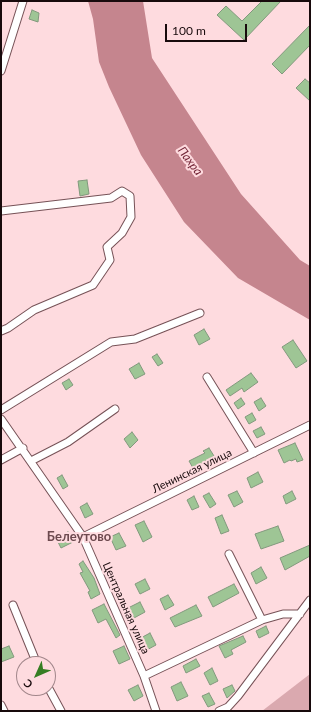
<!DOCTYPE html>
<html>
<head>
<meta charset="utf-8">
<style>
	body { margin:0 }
	#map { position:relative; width:311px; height:712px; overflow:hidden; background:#fedbdf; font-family:Lato,sans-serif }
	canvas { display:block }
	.frame { position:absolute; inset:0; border:2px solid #180a0c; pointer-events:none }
	.north { position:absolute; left:16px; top:656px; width:40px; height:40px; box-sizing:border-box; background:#fedbdf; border:1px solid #a2878b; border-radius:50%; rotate:225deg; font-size:11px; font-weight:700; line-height:16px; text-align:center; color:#180a0c }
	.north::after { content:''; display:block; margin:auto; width:14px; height:18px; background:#367e23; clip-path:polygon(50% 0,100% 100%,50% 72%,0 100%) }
	.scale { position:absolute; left:165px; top:24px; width:82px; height:18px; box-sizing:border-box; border:2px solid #180a0c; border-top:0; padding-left:5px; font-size:12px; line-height:14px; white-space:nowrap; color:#180a0c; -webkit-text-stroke:3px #fedbdf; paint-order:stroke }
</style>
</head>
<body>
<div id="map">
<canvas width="311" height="712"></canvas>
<div class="frame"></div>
<div class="north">С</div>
<div class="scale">100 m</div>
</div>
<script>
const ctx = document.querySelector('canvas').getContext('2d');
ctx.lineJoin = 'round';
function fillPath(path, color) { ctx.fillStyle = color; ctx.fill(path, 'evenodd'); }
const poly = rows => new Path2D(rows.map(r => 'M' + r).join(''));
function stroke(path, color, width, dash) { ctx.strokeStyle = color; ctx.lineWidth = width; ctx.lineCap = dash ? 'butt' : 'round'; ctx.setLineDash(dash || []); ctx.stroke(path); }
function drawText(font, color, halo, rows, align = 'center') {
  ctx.font = font + ' Lato,sans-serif'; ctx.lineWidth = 4; ctx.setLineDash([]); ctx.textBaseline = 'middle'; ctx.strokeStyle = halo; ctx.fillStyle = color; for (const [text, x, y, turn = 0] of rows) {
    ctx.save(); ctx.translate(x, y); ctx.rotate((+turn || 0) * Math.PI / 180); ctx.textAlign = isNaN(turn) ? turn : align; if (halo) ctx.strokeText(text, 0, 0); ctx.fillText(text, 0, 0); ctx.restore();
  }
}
const green = poly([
	[310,674,310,711,262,711]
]);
const water = poly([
	[88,1,143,1,152,58,241,194,300,260,310,266,310,320,238,278,184,222,141,155,109,87,99,62,93,19]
]);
const building = poly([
	[262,1,281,1,244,40,217,15,226,6,242,21,262,1],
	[32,10,39,13,38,22,29,19,32,10],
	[310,25,310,45,282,74,272,64,310,25],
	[305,79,310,83,310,101,296,88,305,79],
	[87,180,89,194,80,196,78,181,87,180],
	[204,329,210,339,199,345,194,335,204,329],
	[293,340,307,361,296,368,282,347,293,340],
	[157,354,163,363,158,366,152,357,157,354],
	[139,363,145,374,135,379,129,369,139,363],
	[251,373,258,382,244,392,242,388,230,396,226,390,251,373],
	[69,379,73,385,66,390,62,383,69,379],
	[241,398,245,404,238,409,234,403,241,398],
	[261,398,266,406,259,411,254,402,261,398],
	[252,413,256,420,249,424,245,417,252,413],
	[261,427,265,434,257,438,253,431,261,427],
	[132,432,138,440,130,448,124,439,132,432],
	[295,443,303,460,297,462,296,459,291,461,290,460,284,463,278,450,295,443],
	[209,448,214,456,193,468,189,461,205,453,203,451,209,448],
	[258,472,263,482,251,488,247,478,258,472],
	[62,475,68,486,63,489,57,478,62,475],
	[237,491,243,502,234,507,228,495,237,491],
	[292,491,296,499,286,504,283,496,292,491],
	[209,493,216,504,210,508,203,496,209,493],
	[194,496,199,507,192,510,187,500,194,496],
	[87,503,93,514,85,518,80,507,87,503],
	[222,515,229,531,221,534,215,518,222,515],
	[144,521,152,537,143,542,135,525,144,521],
	[278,526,284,541,261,549,255,534,278,526],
	[68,532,73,542,61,548,56,538,68,532],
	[119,533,126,546,116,550,110,537,119,533],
	[310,545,310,556,285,570,280,558,310,545],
	[83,561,94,578,100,594,91,599,88,592,90,591,80,573,83,572,79,564,83,561],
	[261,567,267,578,256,584,251,573,261,567],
	[145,579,150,589,140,594,135,584,145,579],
	[118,584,123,595,119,597,113,586,118,584],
	[234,584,239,593,213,607,208,597,234,584],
	[168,595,174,605,165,610,160,599,168,595],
	[140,602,145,612,134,618,128,608,140,602],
	[104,604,120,635,116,638,106,619,98,623,92,610,104,604],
	[196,605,202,616,175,627,170,618,196,605],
	[266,626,269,633,259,638,256,631,266,626],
	[150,633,156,645,143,652,137,640,150,633],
	[243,636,246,642,231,650,233,654,225,658,219,646,243,636],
	[9,646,14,657,1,662,1,649,9,646],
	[124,646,130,659,119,664,113,651,124,646],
	[196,659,200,666,186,673,183,666,196,659],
	[212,668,218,681,210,685,204,673,212,668],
	[181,682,188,696,177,701,171,687,181,682],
	[138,685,143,696,134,701,128,690,138,685],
	[232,685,235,691,227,698,223,689,232,685],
	[209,693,215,704,208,707,202,696,209,693]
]);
const minor = poly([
	[1,71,23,1],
	[1,211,111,198,122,191,130,196,131,217,122,233,107,247,110,260,93,285,34,310,8,328,1,331],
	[207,377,254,453],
	[1,410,111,342,135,339,200,313],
	[1,419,83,537,144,676,156,711],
	[1,460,23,448],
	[31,461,68,442,115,409],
	[83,537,310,425],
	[229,554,262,620],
	[13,605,37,664],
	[144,676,262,620,283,614,300,614],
	[48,687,61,711],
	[1,705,4,711],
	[219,711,228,707,238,696,310,600]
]);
const streetNames = [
	["Ленинская улица",192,471,-26],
	["Центральная улица",126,608,66]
];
const waterNames = [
	["Пахра",190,161,53]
];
const quarterNames = [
	["Белеутово",79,537]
];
fillPath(green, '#daa9af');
fillPath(water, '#c5858e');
fillPath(building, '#9ec595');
stroke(building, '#82997d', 1);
stroke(minor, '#765257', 9);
stroke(minor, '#fff', 7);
drawText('11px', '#180a0c', '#fedbdf', streetNames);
drawText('italic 12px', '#732637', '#fedbdf', waterNames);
drawText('bold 13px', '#6d4a4f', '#fedbdf', quarterNames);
</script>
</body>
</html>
